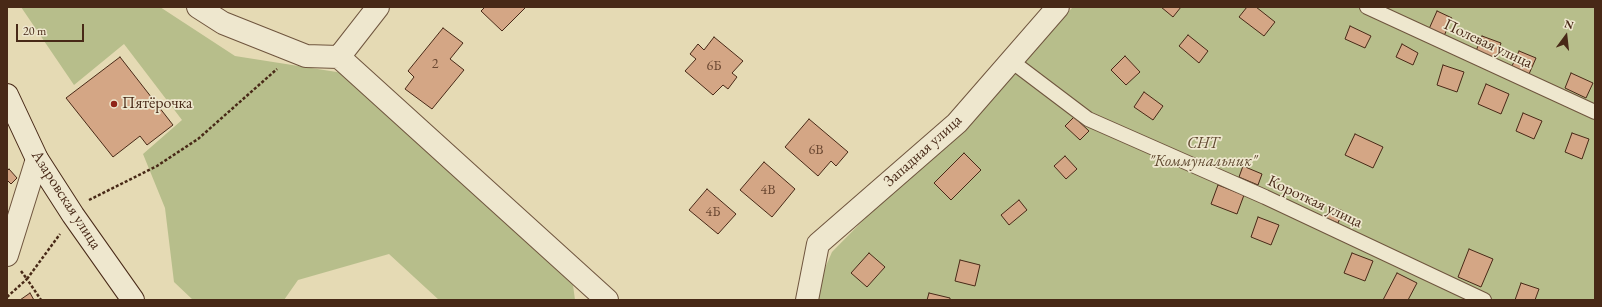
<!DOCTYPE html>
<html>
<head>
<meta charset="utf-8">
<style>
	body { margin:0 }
	#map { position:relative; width:1602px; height:307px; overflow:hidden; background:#e5dab4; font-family:"EB Garamond",serif }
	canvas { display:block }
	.frame { position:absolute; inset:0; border:8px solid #482917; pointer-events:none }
	.north { position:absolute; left:1546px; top:16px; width:40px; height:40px; -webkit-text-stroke:3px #eee7ce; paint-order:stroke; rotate:15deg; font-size:11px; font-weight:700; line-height:16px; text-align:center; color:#482917 }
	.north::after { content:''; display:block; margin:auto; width:14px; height:18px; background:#482917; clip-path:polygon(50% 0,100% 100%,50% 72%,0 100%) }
	.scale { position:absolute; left:16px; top:24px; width:68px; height:18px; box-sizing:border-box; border:2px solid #482917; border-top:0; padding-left:5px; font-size:12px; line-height:14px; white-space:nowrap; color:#482917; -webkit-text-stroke:3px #eee7ce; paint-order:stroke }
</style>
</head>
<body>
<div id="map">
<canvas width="1602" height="307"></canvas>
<div class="frame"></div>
<div class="north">N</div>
<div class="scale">20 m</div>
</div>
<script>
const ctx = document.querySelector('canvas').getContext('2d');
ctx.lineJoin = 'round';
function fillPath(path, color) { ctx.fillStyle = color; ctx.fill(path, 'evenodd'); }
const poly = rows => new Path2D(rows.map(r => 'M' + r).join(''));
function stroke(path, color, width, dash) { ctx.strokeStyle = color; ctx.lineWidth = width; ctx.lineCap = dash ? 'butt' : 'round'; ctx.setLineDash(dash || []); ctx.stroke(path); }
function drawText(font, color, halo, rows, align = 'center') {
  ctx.font = font + ' "EB Garamond",serif'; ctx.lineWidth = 3.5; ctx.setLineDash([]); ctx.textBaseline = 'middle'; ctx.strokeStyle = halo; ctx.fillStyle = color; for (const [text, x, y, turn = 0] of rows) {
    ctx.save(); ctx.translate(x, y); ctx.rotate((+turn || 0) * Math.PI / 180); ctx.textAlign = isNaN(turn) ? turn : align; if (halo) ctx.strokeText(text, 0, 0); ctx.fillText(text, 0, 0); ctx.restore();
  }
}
const green = poly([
	[21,7,160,7,235,56,343,73,573,285,575,300,439,300,389,254,298,280,284,300,193,300,174,282,165,208,143,154,182,120,124,44,74,85],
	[1073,7,1595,7,1595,300,811,300,832,252]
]);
const building = poly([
	[485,7,526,7,502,31,481,11,485,7],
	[1161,7,1181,7,1173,17,1161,7],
	[1247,7,1256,7,1275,22,1264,36,1239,17,1247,7],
	[1437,11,1452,18,1444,36,1429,29,1437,11],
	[1350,26,1371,36,1365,48,1345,39,1350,26],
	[443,28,463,43,450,59,464,70,432,109,405,89,414,77,408,71,443,28],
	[1188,35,1208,51,1199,63,1179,46,1188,35],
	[1482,36,1501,43,1496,59,1476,51,1482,36],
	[714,37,743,61,732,73,737,77,728,89,723,85,713,95,685,71,696,59,690,54,698,44,704,50,714,37],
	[1402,44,1418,53,1413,65,1396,57,1402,44],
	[1519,51,1536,58,1529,74,1512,66,1519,51],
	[1125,56,1140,72,1126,85,1111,70,1125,56],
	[120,57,173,125,147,145,140,136,113,157,66,98,120,57],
	[1443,65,1464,72,1457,92,1437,85,1443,65],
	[1571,73,1593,83,1586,98,1565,88,1571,73],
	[1486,84,1509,94,1501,114,1478,104,1486,84],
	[1144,92,1163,106,1153,120,1134,107,1144,92],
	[1523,113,1542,121,1534,139,1516,131,1523,113],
	[1074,117,1089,131,1080,140,1065,126,1074,117],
	[809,119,848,152,836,166,831,161,818,176,785,147,809,119],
	[1572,133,1589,139,1582,159,1565,152,1572,133],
	[1355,134,1383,147,1373,168,1345,155,1355,134],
	[964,153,981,170,951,200,934,183,964,153],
	[1065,156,1077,169,1066,179,1054,166,1065,156],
	[764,162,795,189,772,217,740,190,764,162],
	[1243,166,1262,174,1258,185,1239,177,1243,166],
	[9,169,17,178,11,184,7,180,7,171,9,169],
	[1218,185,1244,195,1237,214,1211,204,1218,185],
	[707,189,736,214,718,234,689,210,707,189],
	[1019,200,1027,210,1009,225,1001,215,1019,200],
	[1331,206,1343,211,1338,223,1326,218,1331,206],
	[1258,217,1279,225,1271,245,1251,237,1258,217],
	[1469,249,1493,259,1481,287,1458,277,1469,249],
	[869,253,885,267,867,287,851,273,869,253],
	[1352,253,1373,261,1365,281,1344,273,1352,253],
	[960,260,980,265,975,286,955,281,960,260],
	[1397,273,1417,283,1408,300,1383,300,1397,273],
	[1521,283,1539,289,1535,300,1515,300,1521,283],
	[30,293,34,300,20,300,30,293],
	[929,293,950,298,950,300,927,300,929,293]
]);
const path = poly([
	[89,200,157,166,198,139,277,69],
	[21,271,27,279,60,234],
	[7,297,27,279,41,300]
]);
const lane = poly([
	[1367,7,1595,112],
	[1010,60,1088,119,1265,197,1484,300]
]);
const street = poly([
	[198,7,223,23,306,56,339,57,607,300],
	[339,57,378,7],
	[7,255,37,159],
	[807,300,818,244,957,123,1058,7]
]);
const secondary = poly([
	[7,95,37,159,73,215,133,300]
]);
const markers = [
	[114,104,4,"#8f2418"]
];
const numberNames = [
	["2",435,64],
	["6Б",714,66],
	["6В",816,150],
	["4В",768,190],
	["4Б",713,212]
];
const streetNames = [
	["Полевая улица",1488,44,25],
	["Западная улица",923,151,-42],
	["Азаровская улица",66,200,57],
	["Короткая улица",1315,202,25]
];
const poiNames = [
	["Пятёрочка",122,104]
];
const parkNames = [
	["СНТ",1203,144],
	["\"Коммунальник\"",1203,162]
];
fillPath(green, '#b7be8b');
fillPath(building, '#d4a685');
stroke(building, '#482917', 1);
stroke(lane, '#6f553e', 16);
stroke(street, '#6f553e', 24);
stroke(secondary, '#482917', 24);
stroke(path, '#482917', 2.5, [3, 2]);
stroke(lane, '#eee7ce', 14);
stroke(street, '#eee7ce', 22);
stroke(secondary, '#eee7ce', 22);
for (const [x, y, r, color] of markers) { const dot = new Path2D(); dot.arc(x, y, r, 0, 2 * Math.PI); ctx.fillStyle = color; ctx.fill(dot); stroke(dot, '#eee7ce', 1.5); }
drawText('14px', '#6b4832', null, numberNames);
drawText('16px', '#482917', '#eee7ce', streetNames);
drawText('16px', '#482917', '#eee7ce', poiNames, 'left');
drawText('italic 16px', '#5e472e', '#eee7ce', parkNames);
</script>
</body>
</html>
